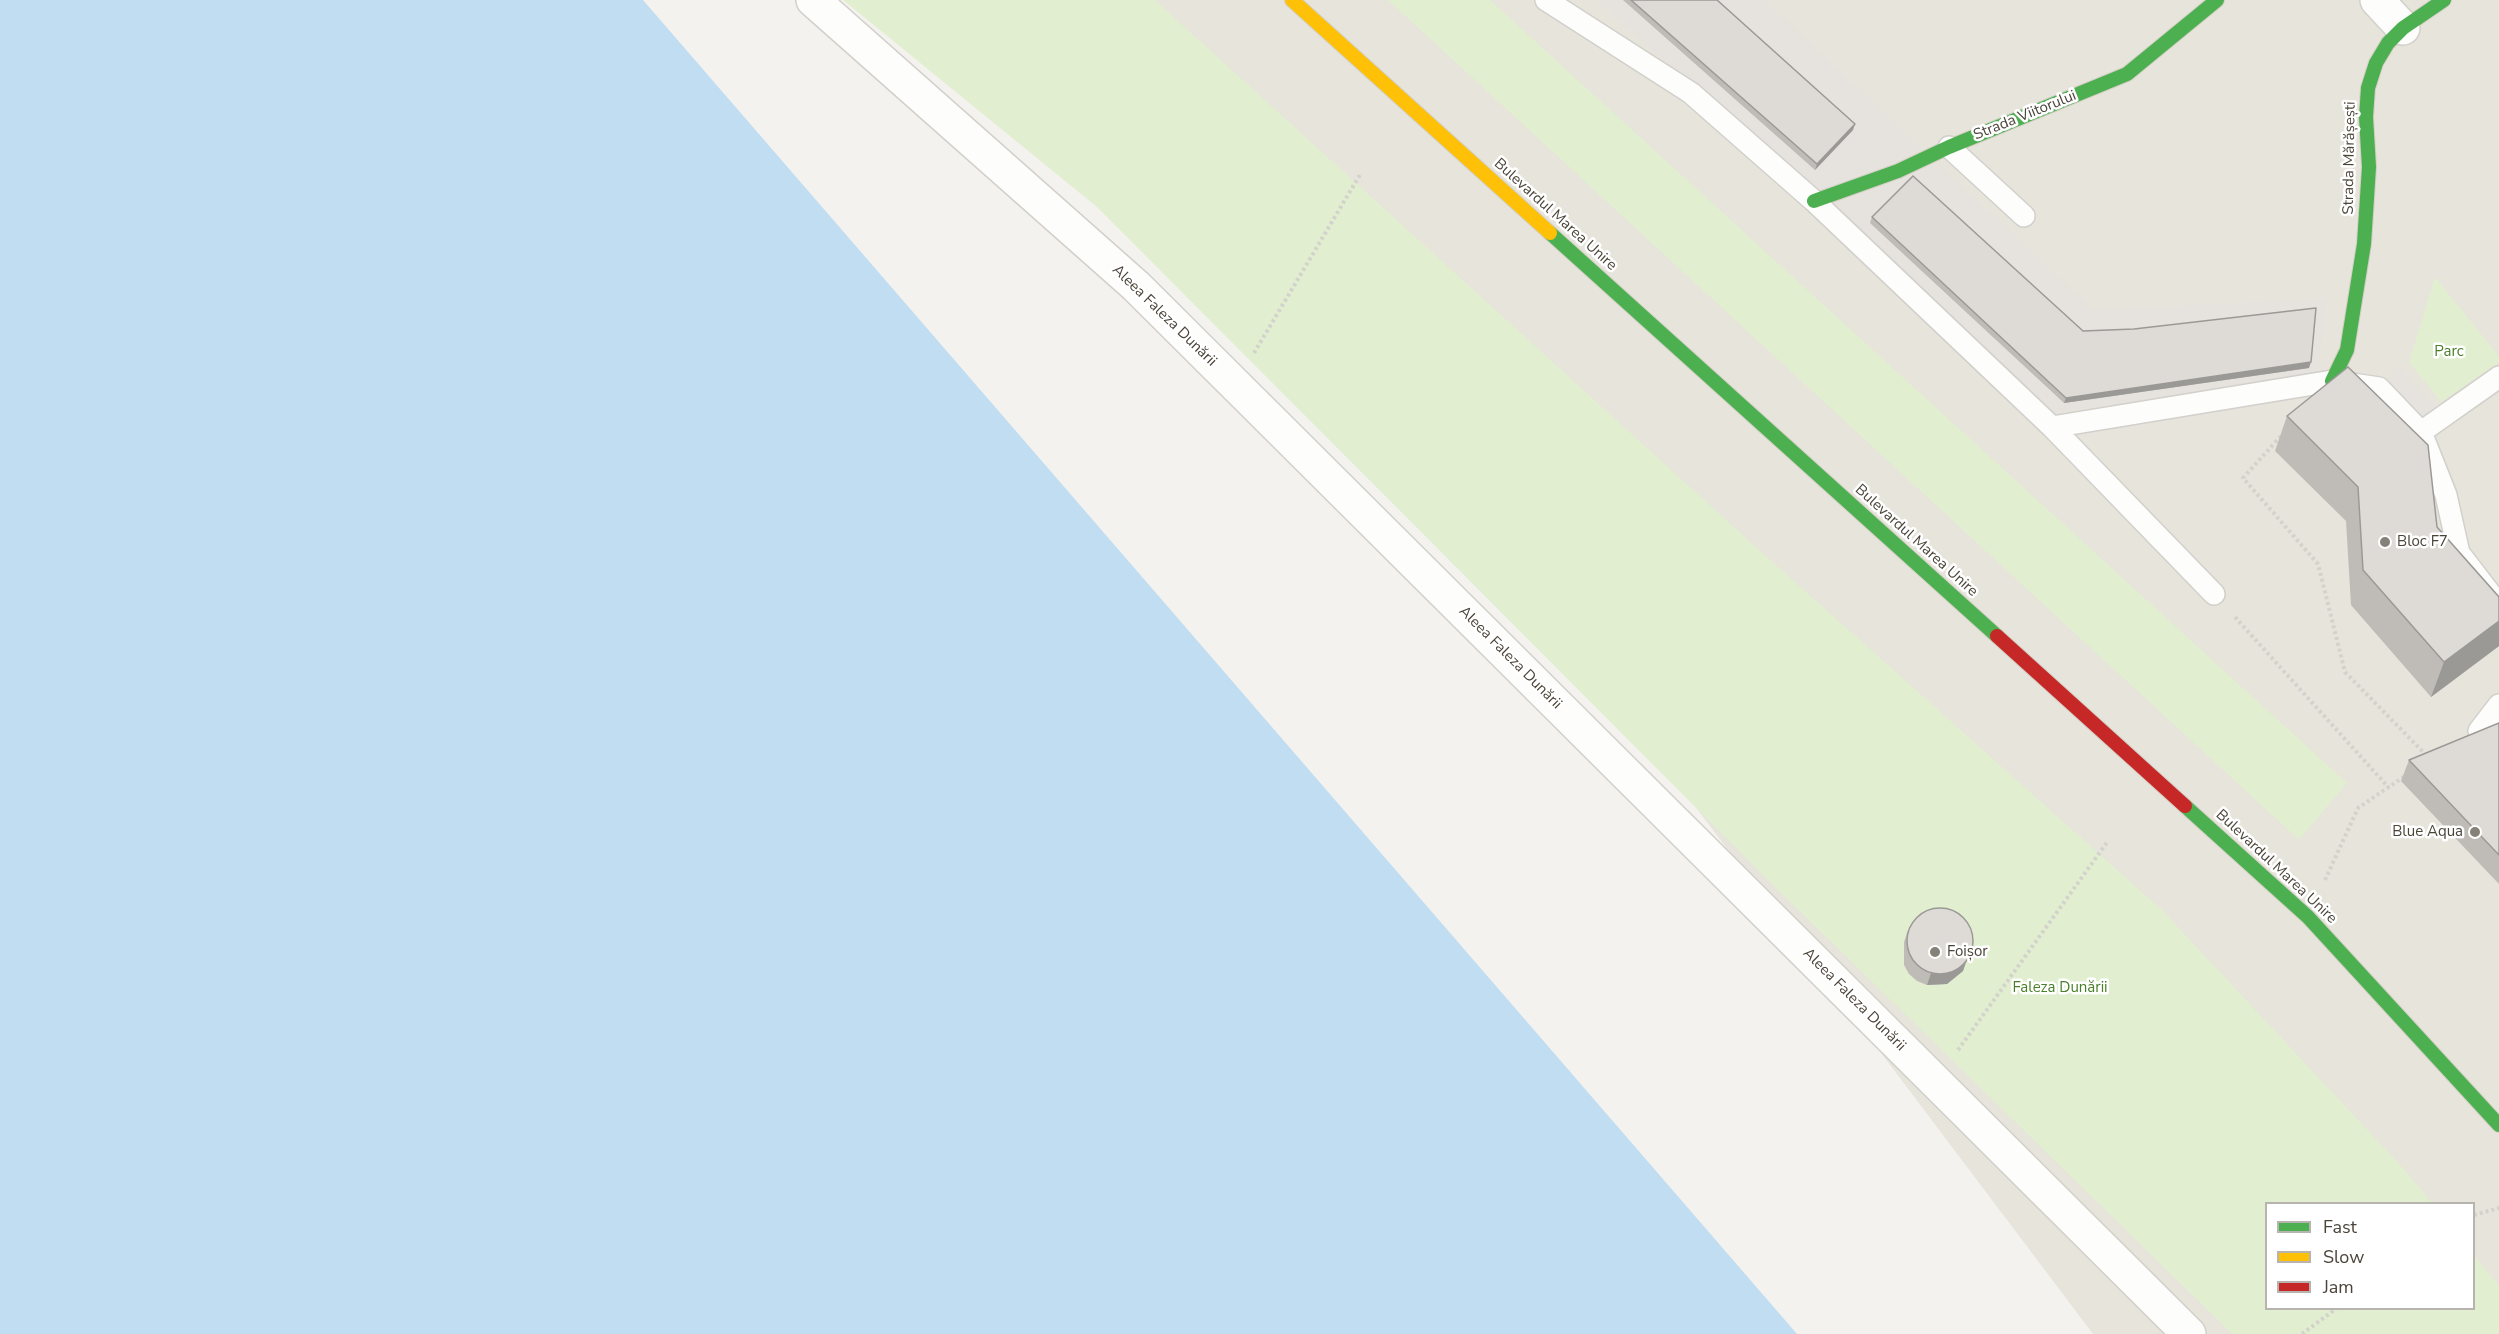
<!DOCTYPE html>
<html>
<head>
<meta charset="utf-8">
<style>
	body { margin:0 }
	#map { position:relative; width:2499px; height:1334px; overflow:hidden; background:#f4f2ee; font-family:"Nunito Sans",sans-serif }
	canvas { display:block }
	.legend { position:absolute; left:2265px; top:1202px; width:210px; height:108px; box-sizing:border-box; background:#fff; border:2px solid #b7b4b0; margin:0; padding:8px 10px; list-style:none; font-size:18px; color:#4b4439 }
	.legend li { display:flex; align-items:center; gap:12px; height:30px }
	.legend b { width:30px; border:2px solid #b7b4b0 }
</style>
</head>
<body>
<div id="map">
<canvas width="2499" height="1334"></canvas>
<ul class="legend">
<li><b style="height:8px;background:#4caf50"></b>Fast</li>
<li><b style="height:8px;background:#ffc107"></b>Slow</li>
<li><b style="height:8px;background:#c62828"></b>Jam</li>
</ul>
</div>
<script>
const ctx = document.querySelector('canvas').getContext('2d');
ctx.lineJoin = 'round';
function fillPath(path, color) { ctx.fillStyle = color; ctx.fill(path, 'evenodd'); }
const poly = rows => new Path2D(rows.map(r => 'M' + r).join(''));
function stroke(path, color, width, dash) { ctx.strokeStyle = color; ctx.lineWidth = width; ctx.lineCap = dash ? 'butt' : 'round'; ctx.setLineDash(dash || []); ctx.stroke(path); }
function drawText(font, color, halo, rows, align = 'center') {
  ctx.font = font + ' "Nunito Sans",sans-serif'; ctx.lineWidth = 5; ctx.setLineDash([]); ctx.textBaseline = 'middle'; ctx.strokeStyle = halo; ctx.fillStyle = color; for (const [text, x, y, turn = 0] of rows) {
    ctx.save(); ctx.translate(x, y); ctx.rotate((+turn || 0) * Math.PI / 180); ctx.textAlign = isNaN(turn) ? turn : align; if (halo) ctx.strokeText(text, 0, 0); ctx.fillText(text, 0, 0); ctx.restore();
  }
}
const residential = poly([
	[1087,0,2499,0,2499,1334,2093,1334],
	[2266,1204,2474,1204,2474,1308,2266,1308]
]);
const industrial = poly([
	[1597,0,1764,0,2093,310,2326,299,2318,374,2050,413]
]);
const green = poly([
	[843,0,1155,0,1757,548,2162,910,2403,1168,2432,1203,2266,1204,2266,1308,2474,1308,2474,1255,2499,1286,2499,1334,2232,1334,1778,890,1097,207],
	[1388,0,1490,0,2347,783,2299,840],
	[2435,277,2499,356,2499,362,2441,402,2409,362]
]);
const parking = poly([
	[2400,367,2436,408,2422,420,2386,379]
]);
const water = poly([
	[0,0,643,0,1797,1334,0,1334]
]);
const path = poly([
	[1254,353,1361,173],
	[2281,436,2243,478,2318,564,2345,672,2428,757],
	[2235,617,2389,788],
	[2325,880,2358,808,2405,776],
	[1958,1050,2108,841],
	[2474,1215,2499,1208],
	[2302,1334,2337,1308]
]);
const lane = poly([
	[1546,0,1691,93,1814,201,2052,427,2332,381,2379,388,2421,432],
	[1949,147,2024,216],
	[2499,377,2421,432,2446,495,2459,553,2499,605],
	[2052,427,2214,594],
	[2479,731,2499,705]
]);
const street = poly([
	[813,0,1136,286,2189,1334],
	[2377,0,2403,28]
]);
const fast = poly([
	[1814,201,1898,171,1949,147,2127,74,2217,0],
	[1550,233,1997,636],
	[2332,381,2347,350,2364,244,2369,167,2366,117,2368,88,2376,63,2388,43,2403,28,2444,0],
	[2185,806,2308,917,2499,1125]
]);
const slow = poly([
	[1292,0,1550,233]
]);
const jam = poly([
	[1997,636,2185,806]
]);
const wall = poly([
	[1623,0,1717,0,1853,130,1815,170],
	[1872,217,2083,331,2309,368,2064,403,1870,223],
	[2287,416,2437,527,2499,646,2431,697,2351,605,2346,521,2275,451],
	[2499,723,2499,884,2401,781,2409,760],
	[1908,930,1967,959,1963,971,1947,984,1927,985,1917,981,1909,974,1904,965,1904,942]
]);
const shadedWall = poly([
	[1855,124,1853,130,1815,170,1817,164],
	[2311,362,2309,368,2064,403,2066,398],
	[2499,621,2499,646,2431,697,2444,662],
	[1967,959,1963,971,1947,984,1927,985,1931,973]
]);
const building = poly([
	[1631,0,1717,0,1855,124,1817,164,1631,0],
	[1913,176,2083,331,2134,329,2316,308,2311,362,2066,398,1872,217,1913,176],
	[2348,367,2428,445,2437,527,2499,597,2499,621,2444,662,2363,570,2358,487,2287,416,2348,367],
	[2499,723,2499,855,2409,760,2499,723],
	'1907 941a33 33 0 1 1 66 0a33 33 0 1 1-66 0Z'
]);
const markers = [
	[2385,542,6,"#868178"],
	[2475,832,6,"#868178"],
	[1935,952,6,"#868178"]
];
const streetNames = [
	["Strada Viitorului",2025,116,-22],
	["Strada Mărășești",2350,158,-89],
	["Bulevardul Marea Unire",1555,215,42],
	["Aleea Faleza Dunării",1164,316,44],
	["Bulevardul Marea Unire",1916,541,42],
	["Aleea Faleza Dunării",1510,658,45],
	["Bulevardul Marea Unire",2276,867,43],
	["Aleea Faleza Dunării",1854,1000,45]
];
const parkNames = [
	["Parc",2449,352],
	["Faleza Dunării",2060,988]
];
const poiNames = [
	["Bloc F7",2397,542],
	["Blue Aqua",2463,832,"right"],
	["Foișor",1947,952]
];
fillPath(residential, '#e7e4dc');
fillPath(industrial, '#e6e2de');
fillPath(green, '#e1eecf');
fillPath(parking, '#e6e3df');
fillPath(water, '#c0ddf1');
stroke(lane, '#d2d0cb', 24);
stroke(street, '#d2d0cb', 36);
stroke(fast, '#d3cfc5', 16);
stroke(slow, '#d3cfc5', 16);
stroke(jam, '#d3cfc5', 16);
stroke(path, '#d3d2cc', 4, [3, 3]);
stroke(lane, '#fdfdfc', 21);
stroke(street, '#fdfdfc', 33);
stroke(fast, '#4caf50', 14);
stroke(slow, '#ffc107', 14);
stroke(jam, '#c62828', 14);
fillPath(wall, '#bfbcb8');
fillPath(shadedWall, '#9b9996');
fillPath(building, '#dedbd6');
stroke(building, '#9b9996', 1.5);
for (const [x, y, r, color] of markers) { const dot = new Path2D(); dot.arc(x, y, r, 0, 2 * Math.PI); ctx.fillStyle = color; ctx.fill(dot); stroke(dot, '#fff', 2); }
drawText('15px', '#4b4439', '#fff', streetNames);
drawText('15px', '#4a7f2a', '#fff', parkNames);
drawText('15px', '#4b4439', '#fff', poiNames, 'left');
</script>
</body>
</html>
